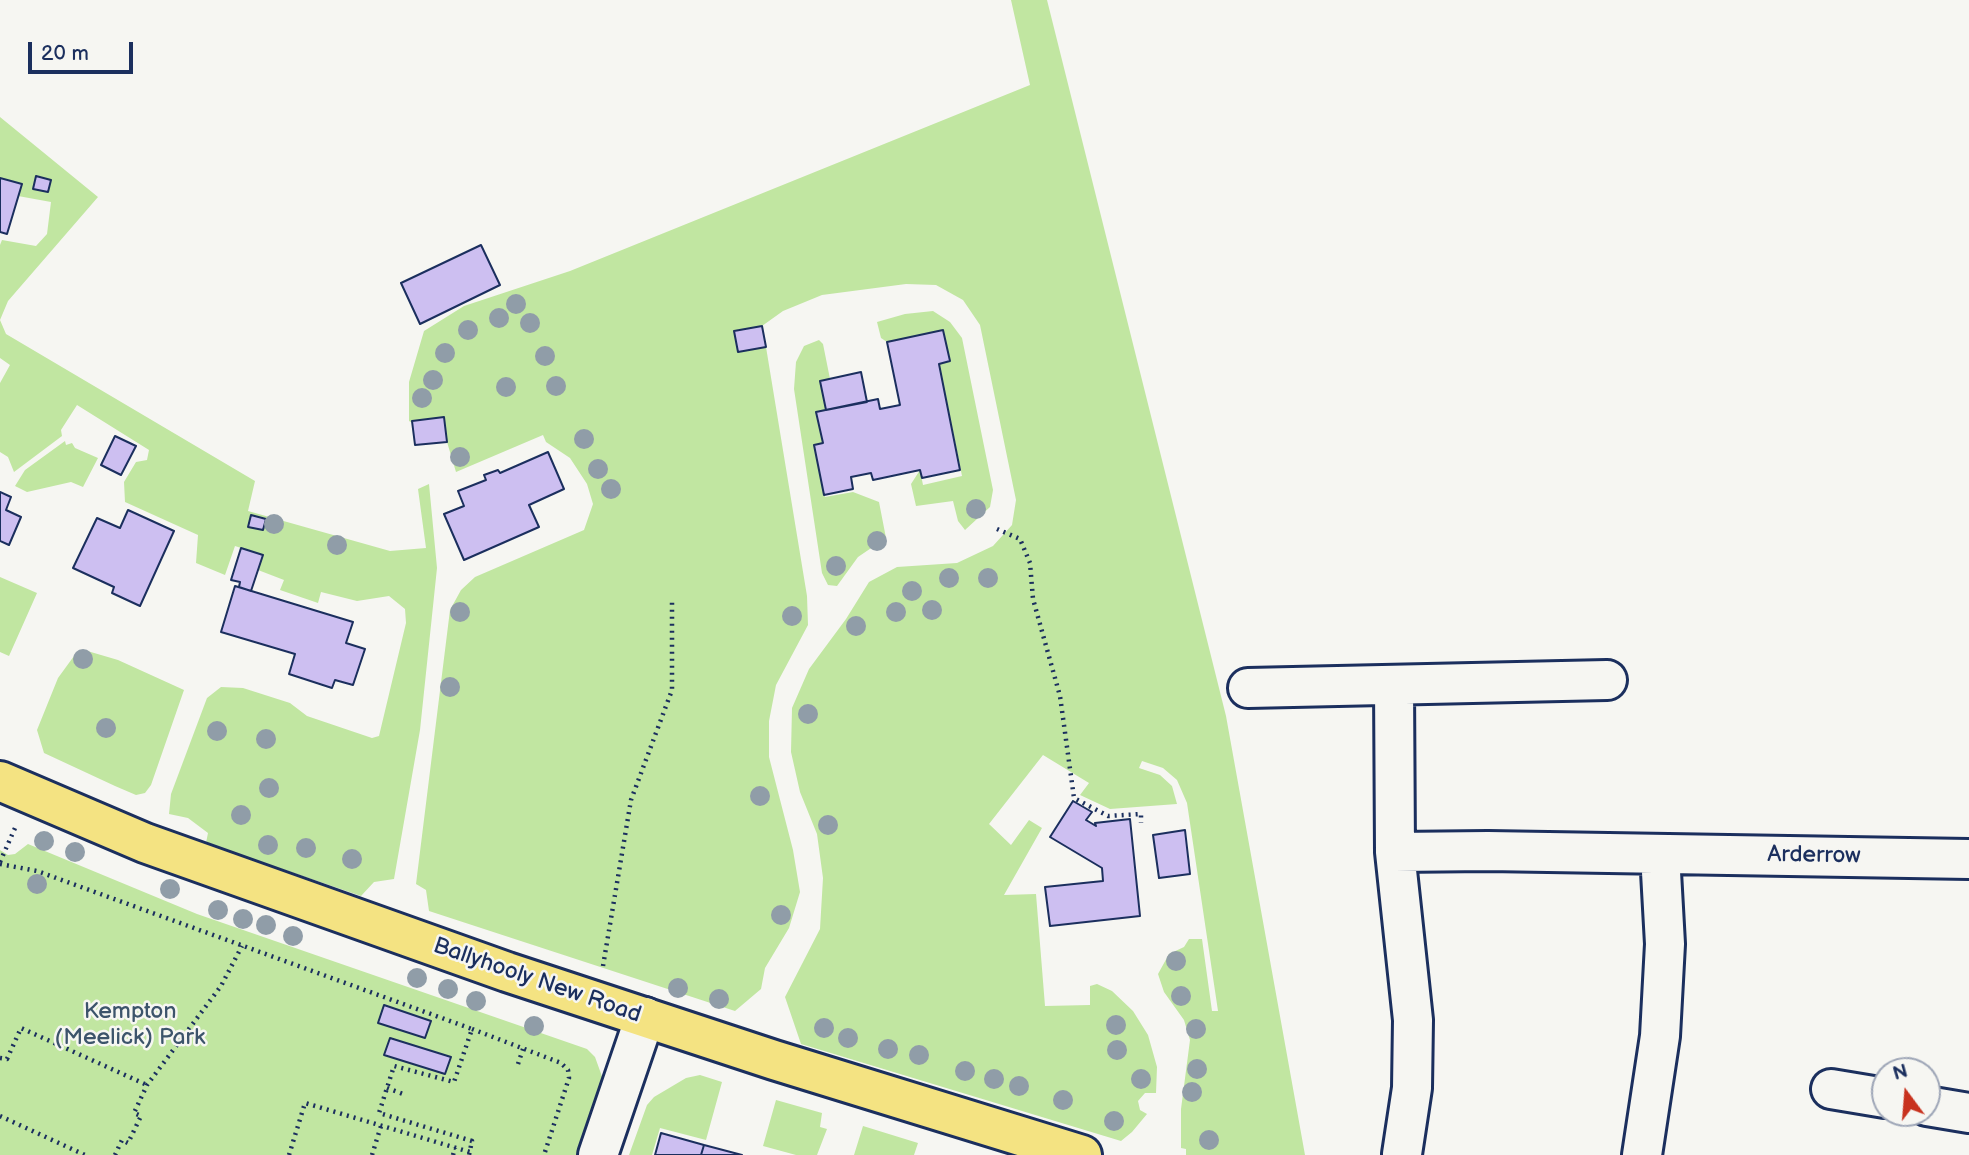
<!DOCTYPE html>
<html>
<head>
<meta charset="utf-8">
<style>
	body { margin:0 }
	#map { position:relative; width:1969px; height:1155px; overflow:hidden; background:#f6f6f2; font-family:"Balsamiq Sans",sans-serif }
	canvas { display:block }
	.north { position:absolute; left:1871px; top:1057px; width:70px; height:70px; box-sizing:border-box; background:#f6f6f2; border:2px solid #9ea6b7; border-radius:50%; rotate:344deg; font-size:19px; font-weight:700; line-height:28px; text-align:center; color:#1b2f5e }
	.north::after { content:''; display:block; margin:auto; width:24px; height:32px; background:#c8321e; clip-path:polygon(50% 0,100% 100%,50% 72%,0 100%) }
	.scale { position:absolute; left:28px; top:42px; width:105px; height:32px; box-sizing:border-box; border:4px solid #1b2f5e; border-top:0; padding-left:9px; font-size:21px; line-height:24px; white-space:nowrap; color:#1b2f5e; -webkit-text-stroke:5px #f6f6f2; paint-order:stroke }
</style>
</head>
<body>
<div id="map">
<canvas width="1969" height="1155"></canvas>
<div class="north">N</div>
<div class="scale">20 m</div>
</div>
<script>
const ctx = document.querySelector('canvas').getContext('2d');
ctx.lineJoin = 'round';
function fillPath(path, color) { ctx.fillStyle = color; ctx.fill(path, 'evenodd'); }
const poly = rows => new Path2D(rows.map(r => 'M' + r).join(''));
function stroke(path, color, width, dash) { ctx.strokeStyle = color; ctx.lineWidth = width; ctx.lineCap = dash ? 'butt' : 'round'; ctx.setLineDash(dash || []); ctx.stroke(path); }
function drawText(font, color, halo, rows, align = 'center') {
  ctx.font = font + ' "Balsamiq Sans",sans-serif'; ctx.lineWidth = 5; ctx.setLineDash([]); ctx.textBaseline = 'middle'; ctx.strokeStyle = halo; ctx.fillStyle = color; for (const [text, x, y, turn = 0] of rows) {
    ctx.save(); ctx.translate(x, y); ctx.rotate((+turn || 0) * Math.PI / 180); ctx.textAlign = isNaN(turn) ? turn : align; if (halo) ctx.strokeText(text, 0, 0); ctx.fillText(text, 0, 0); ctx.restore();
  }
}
const green = poly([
	[1011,0,1047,0,1226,716,1305,1155,1186,1155,1186,1149,1181,1148,1181,1109,1190,1040,1184,1020,1164,992,1158,974,1169,954,1184,947,1189,939,1202,939,1212,1011,1218,1011,1187,803,1177,780,1163,768,1142,761,1139,768,1160,775,1172,786,1177,804,1110,809,1080,795,1089,783,1043,755,989,824,1011,845,1029,820,1042,828,1004,895,1036,894,1045,1006,1090,1005,1090,986,1097,984,1112,991,1133,1011,1148,1035,1157,1067,1156,1093,1145,1093,1138,1101,1140,1110,1147,1114,1132,1132,1121,1141,801,1044,785,997,820,929,823,878,817,834,800,792,791,752,792,708,809,669,846,619,869,582,897,567,957,563,993,546,1012,525,1016,500,980,325,963,300,936,285,906,284,822,295,783,311,762,326,734,332,738,352,766,347,807,596,808,625,776,685,769,721,769,757,793,850,800,892,789,928,765,968,761,989,735,1011,429,911,426,890,416,884,450,610,461,590,475,577,584,530,593,504,587,484,570,458,546,442,543,435,456,472,447,442,409,421,409,382,424,331,464,306,570,271,1030,85],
	[0,117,98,197,8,301,0,320,6,334,255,481,248,511,390,551,426,548,418,489,429,484,437,568,420,730,394,879,374,882,361,896,206,843,208,833,188,818,169,814,171,794,207,698,221,687,243,688,290,703,307,716,372,738,379,736,406,623,405,609,389,596,357,601,321,592,318,603,280,590,284,580,258,570,262,555,235,546,225,575,196,563,198,535,125,502,124,482,136,462,147,460,149,450,77,405,61,430,62,436,14,472,8,457,0,452,0,383,10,365,0,358,0,245,2,240,36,246,47,234,51,202,18,196,21,184,0,178],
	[933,311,950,322,962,338,993,490,990,507,965,530,958,521,953,501,916,506,911,484,920,470,923,485,962,476,939,364,949,361,943,331,887,342,881,338,877,322,905,314],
	[819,340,823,344,830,379,820,381,826,410,816,412,823,443,814,446,825,497,853,492,879,502,886,538,858,557,837,586,828,585,822,573,794,389,796,362,804,346],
	[65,441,66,445,72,443,75,448,98,458,83,487,71,482,27,492,15,486,25,470],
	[0,577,37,593,9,656,0,652],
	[84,650,118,660,184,690,151,785,145,793,136,795,115,786,44,753,37,730,58,678,74,656],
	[28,844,197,914,587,1049,595,1057,604,1082,579,1155,0,1155,0,850,8,855,15,854],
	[700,1075,722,1082,706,1140,660,1128,652,1155,629,1155,647,1105,654,1097,686,1078],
	[776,1100,822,1113,820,1127,827,1129,817,1155,796,1155,763,1146],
	[863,1126,918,1143,914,1155,854,1155]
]);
const building = poly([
	[36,176,51,180,48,192,33,189,36,176],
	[0,178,22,184,7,234,0,232,0,178],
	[481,245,500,285,420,324,401,283,481,245],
	[762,326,766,347,738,352,734,331,762,326],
	[943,330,950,361,939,364,960,470,922,478,920,470,873,480,871,473,851,477,853,489,824,495,814,445,823,443,816,412,878,399,880,409,900,405,887,342,943,330],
	[861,372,867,402,826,410,820,381,861,372],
	[444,417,447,442,415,445,412,421,444,417],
	[115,436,136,446,121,475,101,465,115,436],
	[548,452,564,489,529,505,539,527,464,560,444,514,464,506,458,491,486,480,484,475,498,470,500,473,548,452],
	[0,492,11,497,6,510,21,517,9,545,0,541,0,492],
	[128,510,174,531,140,606,112,593,114,587,73,568,97,518,120,528,128,510],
	[251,515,266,519,263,530,248,527,251,515],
	[241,548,263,555,251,591,239,587,240,582,231,580,241,548],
	[235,586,353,622,346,643,365,649,353,685,335,680,332,688,289,674,295,654,221,632,235,586],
	[1073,801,1092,812,1086,820,1096,826,1095,823,1130,819,1140,916,1050,926,1045,887,1103,881,1102,868,1050,837,1073,801],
	[1185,830,1190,874,1159,878,1153,835,1185,830],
	[384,1005,431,1021,425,1038,378,1023,384,1005],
	[390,1038,451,1057,445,1074,384,1055,390,1038],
	[661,1133,704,1145,701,1155,655,1155,661,1133],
	[704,1145,742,1155,701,1155,704,1145]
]);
const path = poly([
	[997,529,1020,539,1030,563,1033,599,1060,696,1074,798,1108,816,1141,814,1141,823],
	[0,862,15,828],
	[0,864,37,871,472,1029,454,1082,394,1066,379,1113,472,1141,469,1155],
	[603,966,631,800,672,690,672,602],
	[472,1029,561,1063,568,1070,569,1078,544,1155],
	[0,1058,7,1059,21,1028,147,1085],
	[518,1064,523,1049],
	[387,1088,403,1094],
	[0,1116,85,1155],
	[115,1155,122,1140,128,1143,141,1116,134,1113,147,1085,221,986,242,946],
	[289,1155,305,1103,470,1152],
	[372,1155,381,1126],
	[453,1155,455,1148]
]);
const minor = poly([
	[1394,685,1395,852,1413,1020,1412,1088,1402,1154],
	[1248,688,1607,680],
	[1395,852,1488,851,1969,859],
	[1831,1089,1885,1098],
	[1927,1106,1969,1113],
	[598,1155,645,1017],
	[1642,1155,1660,1036,1665,944,1660,854]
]);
const major = poly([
	[0,781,145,843,507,972,774,1060,1082,1155]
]);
const trees = [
	[516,304],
	[499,318],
	[530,323],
	[468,330],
	[445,353],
	[545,356],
	[433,380],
	[556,386],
	[506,387],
	[422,398],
	[584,439],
	[460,457],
	[598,469],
	[611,489],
	[976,509],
	[274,524],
	[877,541],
	[337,545],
	[836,566],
	[949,578],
	[988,578],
	[912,591],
	[932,610],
	[460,612],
	[896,612],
	[792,616],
	[856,626],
	[83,659],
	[450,687],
	[808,714],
	[106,728],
	[217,731],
	[266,739],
	[269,788],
	[760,796],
	[241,815],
	[828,825],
	[44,841],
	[268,845],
	[306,848],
	[75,852],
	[352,859],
	[37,884],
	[170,889],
	[218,910],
	[781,915],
	[243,919],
	[266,925],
	[293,936],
	[1176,961],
	[417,978],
	[678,988],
	[448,989],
	[1181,996],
	[719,999],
	[476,1001],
	[1116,1025],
	[534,1026],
	[824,1028],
	[1196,1029],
	[848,1038],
	[888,1049],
	[1117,1050],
	[919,1055],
	[1197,1069],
	[965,1071],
	[994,1079],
	[1141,1079],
	[1019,1086],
	[1192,1092],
	[1063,1100],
	[1114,1121],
	[1209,1140]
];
const streetNames = [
	["Arderrow",1814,856,1],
	["Ballyhooly New Road",537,981,19]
];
const parkNames = [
	["Kempton",130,1012],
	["(Meelick) Park",130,1038]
];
fillPath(green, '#c1e6a1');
fillPath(building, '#cdbff1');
stroke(building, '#1b2f5e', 2);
stroke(minor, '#1b2f5e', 44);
stroke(major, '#1b2f5e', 44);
stroke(path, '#1b2f5e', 4.5, [2, 5]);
stroke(minor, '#f6f6f2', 38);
stroke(major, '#f4e382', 38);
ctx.fillStyle = '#909da8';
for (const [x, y] of trees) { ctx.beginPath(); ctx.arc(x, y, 10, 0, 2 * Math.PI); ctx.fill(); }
drawText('23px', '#1b2f5e', '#f6f6f2', streetNames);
drawText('23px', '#3c546b', '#f6f6f2', parkNames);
</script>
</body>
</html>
